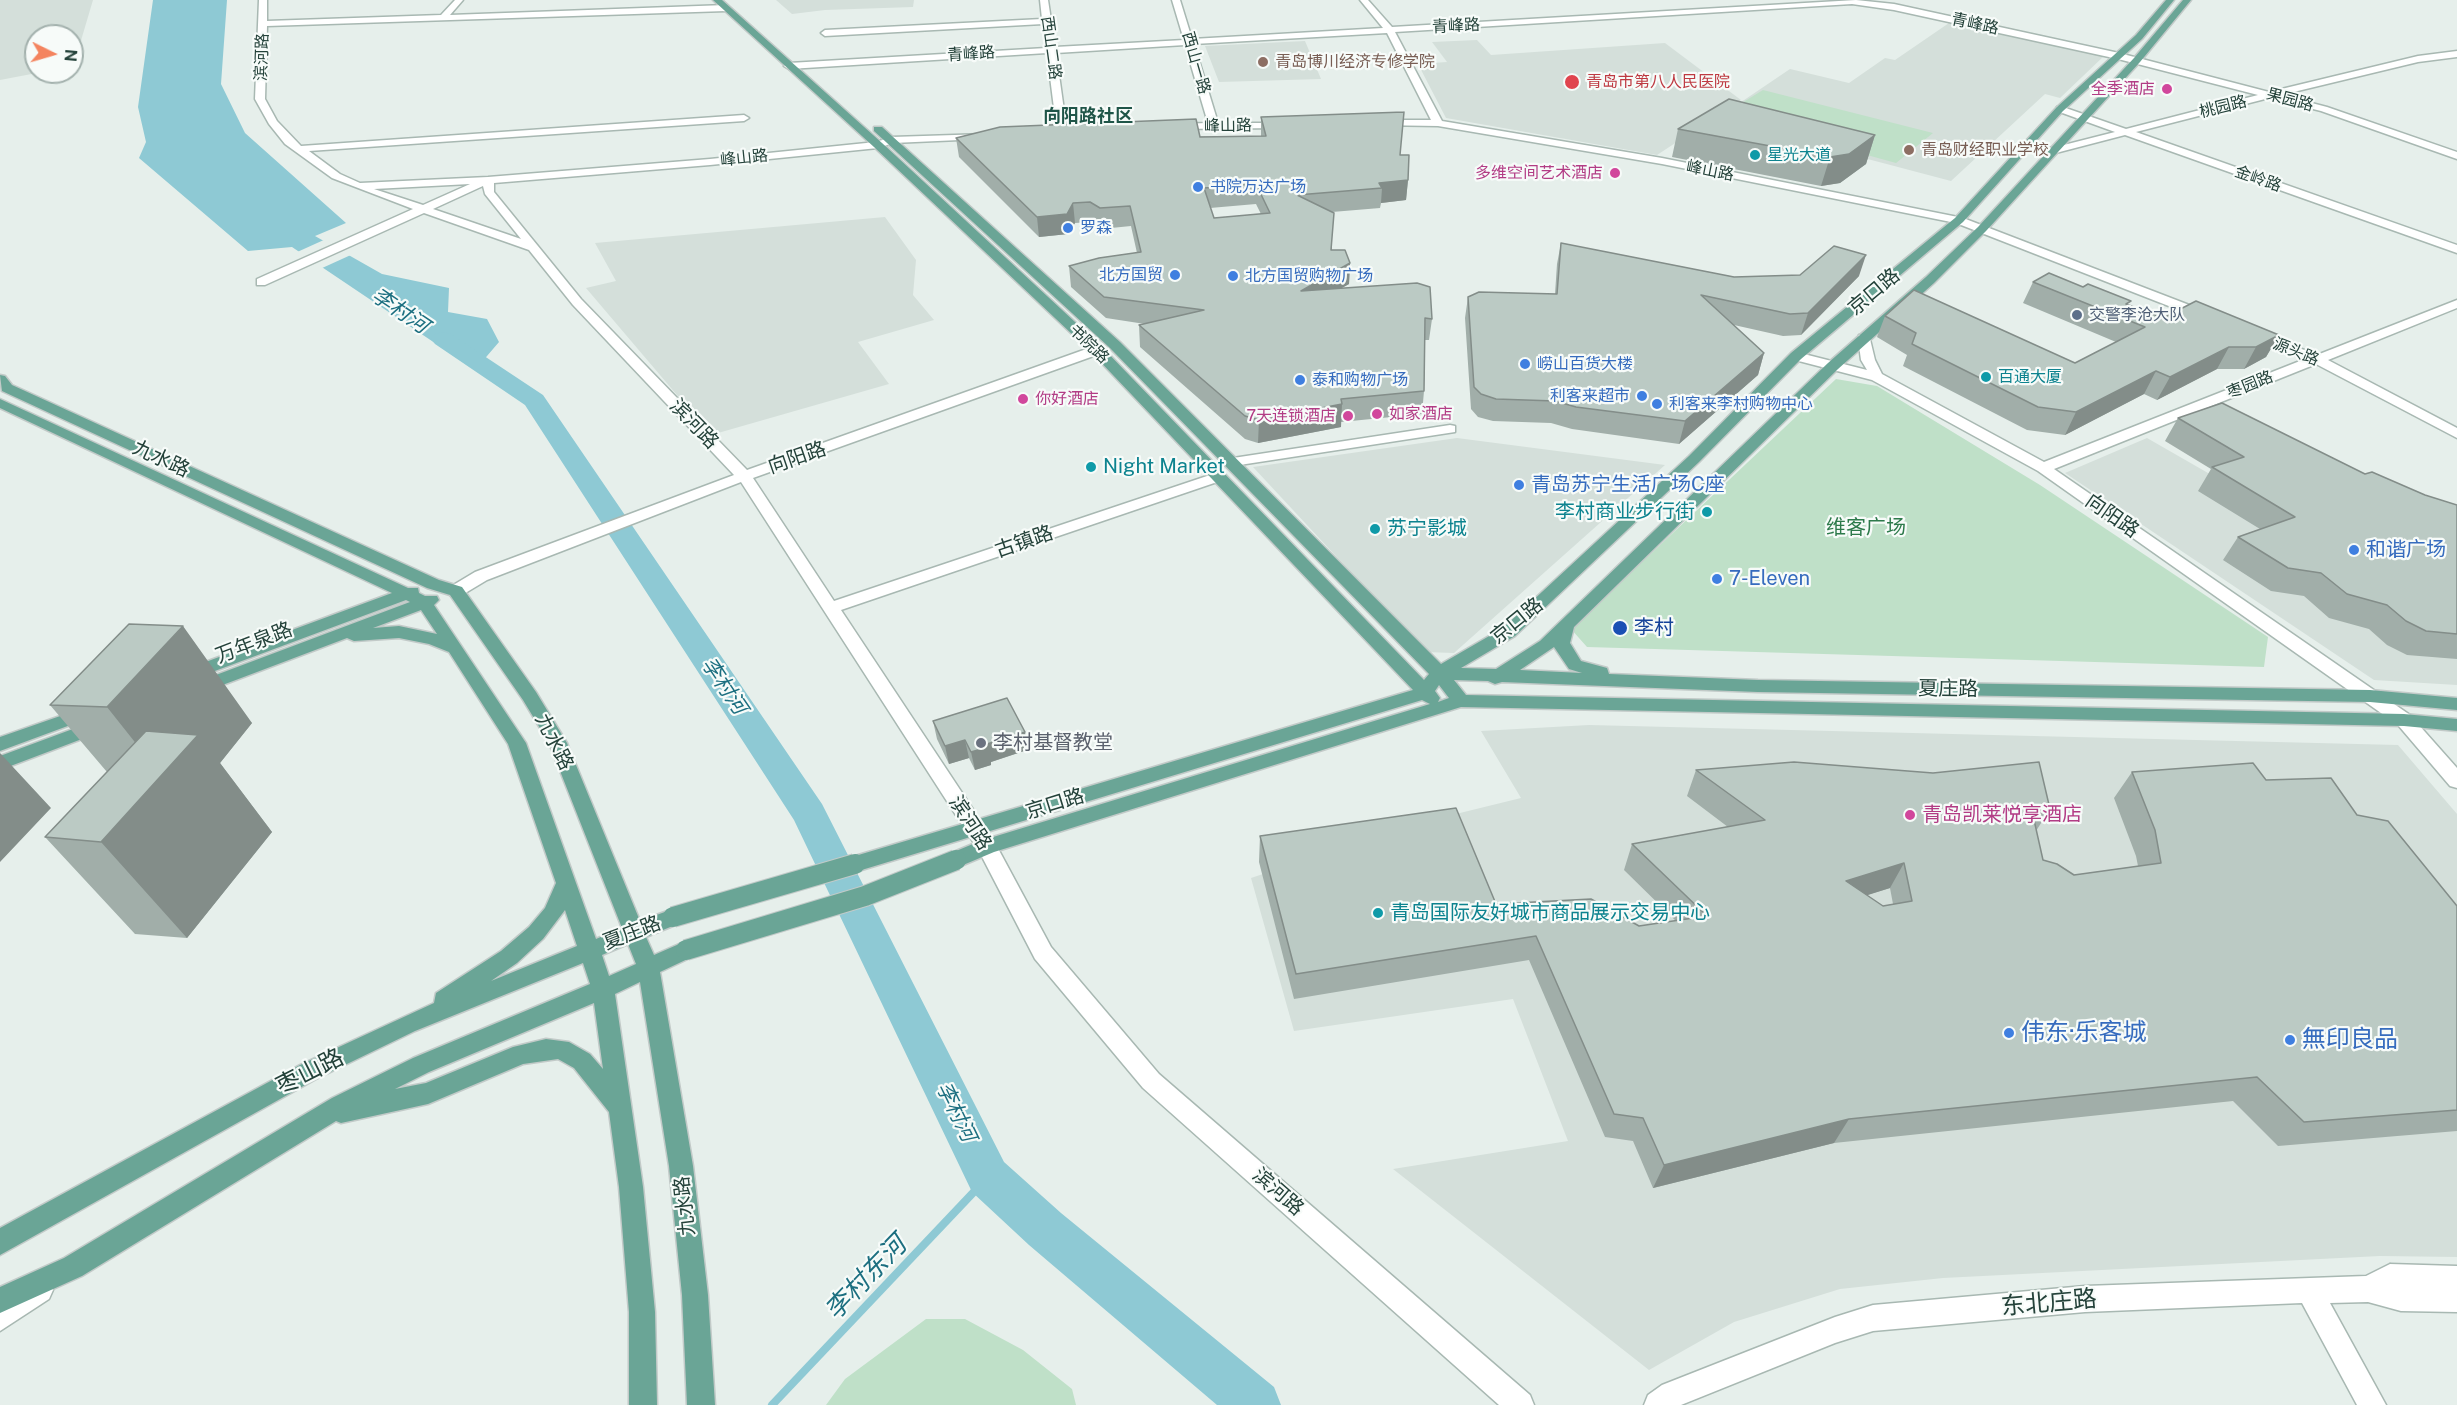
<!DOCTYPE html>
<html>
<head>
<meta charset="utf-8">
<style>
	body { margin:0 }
	#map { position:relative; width:2457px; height:1405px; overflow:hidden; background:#e6efeb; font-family:"Public Sans",sans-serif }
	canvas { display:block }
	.north { position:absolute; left:24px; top:24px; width:60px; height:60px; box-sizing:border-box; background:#f7fbf9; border:2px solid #a3b1ad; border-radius:50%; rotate:95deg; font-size:16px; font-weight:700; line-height:24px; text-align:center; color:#24423a }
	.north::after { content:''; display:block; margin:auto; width:21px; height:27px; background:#f4845f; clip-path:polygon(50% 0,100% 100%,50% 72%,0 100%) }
</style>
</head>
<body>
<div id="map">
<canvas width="2457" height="1405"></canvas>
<div class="north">N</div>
</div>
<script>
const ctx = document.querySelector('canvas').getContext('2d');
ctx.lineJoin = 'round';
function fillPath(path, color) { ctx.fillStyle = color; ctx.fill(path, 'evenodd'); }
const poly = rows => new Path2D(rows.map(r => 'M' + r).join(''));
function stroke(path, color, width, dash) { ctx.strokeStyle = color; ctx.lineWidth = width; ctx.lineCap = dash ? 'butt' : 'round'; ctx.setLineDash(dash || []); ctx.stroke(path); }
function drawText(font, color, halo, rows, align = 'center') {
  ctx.font = font + ' "Public Sans","Noto Sans SC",sans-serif'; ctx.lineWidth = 4.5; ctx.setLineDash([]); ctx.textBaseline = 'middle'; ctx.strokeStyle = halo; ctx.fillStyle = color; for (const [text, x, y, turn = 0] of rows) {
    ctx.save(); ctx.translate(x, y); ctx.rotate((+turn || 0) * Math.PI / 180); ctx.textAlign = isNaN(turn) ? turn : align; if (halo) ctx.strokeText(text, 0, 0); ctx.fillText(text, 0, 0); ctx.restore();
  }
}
const built = poly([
	[0,0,93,0,77,54,79,60,72,64,72,36,36,36,36,72,42,72,0,80],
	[776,0,914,0,913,7,825,10,792,14],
	[1949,23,2104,56,2060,98,2045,94,1951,181,1716,119,1790,69,1849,83,1885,58,1895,60],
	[1477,40,1491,55,1665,43,1741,100,1657,155,1446,118,1418,64,1447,62,1432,42],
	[1305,41,1321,79,1219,82,1205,46],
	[885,217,916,260,913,295,934,320,858,342,889,384,711,435,586,288,616,281,595,243],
	[1457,438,1665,465,1454,653,1425,652,1253,467],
	[2147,438,2208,473,2328,532,2457,525,2457,685,2374,680,2065,473],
	[1589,725,2398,745,2457,814,2457,1257,2380,1256,1943,1278,1840,1289,1734,1322,1649,1370,1393,1169,1568,1141,1513,999,1294,1031,1251,878,1407,826,1521,798,1481,731]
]);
const green = poly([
	[1763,90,1933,133,1896,163,1722,115],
	[1836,379,1877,386,2040,485,2268,637,2264,667,1587,647,1571,629],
	[926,1319,965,1319,1023,1350,1072,1389,1076,1405,826,1405,845,1379]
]);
const water = poly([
	[153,0,227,0,221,84,245,133,346,223,315,236,382,274,449,288,448,312,487,319,499,342,475,370,292,247,248,251,139,158,146,142,138,107]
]);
const pier = poly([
	[326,239,353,254,320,269,295,253]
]);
const stream = poly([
	[772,1405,988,1177]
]);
const river = poly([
	[443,332,451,334,543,395,822,804,1004,1162,1061,1213,1274,1387,1281,1405,1217,1405,1029,1245,972,1192,794,820,525,405,435,344,431,339,435,334,443,332]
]);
const minor = poly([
	[259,0,267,0,267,21,441,15,455,0,463,0,450,15,726,5,730,8,726,11,267,26,265,99,277,121,301,146,744,115,749,118,744,121,309,151,340,174,360,183,488,177,710,159,876,142,892,137,986,134,986,138,982,139,893,143,878,148,710,165,494,183,494,192,581,299,747,470,1092,347,1102,347,1102,353,753,478,834,601,1213,474,1223,474,1225,477,1223,480,841,610,994,841,1051,947,1159,1074,1530,1395,1534,1405,1499,1405,1143,1088,1035,959,979,851,741,482,487,580,462,595,450,595,448,591,450,587,475,572,734,475,573,305,529,250,424,213,265,285,257,285,257,279,413,209,332,178,285,144,269,124,255,99,259,0],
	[470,184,423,205,374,189,470,184],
	[483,186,485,194,521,239,433,209,483,186],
	[1040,0,1048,0,1055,47,1184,40,1172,0,1180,0,1192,39,1383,28,1360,0,1368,0,1392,27,1856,0,1894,4,2119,53,2269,92,2418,56,2457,51,2457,57,2418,62,2281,95,2327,107,2457,152,2457,159,2321,111,2269,98,2136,132,2457,245,2457,253,2125,135,2052,154,2020,146,2025,143,2052,148,2115,132,2057,111,2057,107,2060,106,2126,129,2258,95,2118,59,1894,10,1852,4,1395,32,1442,121,1662,158,1963,218,2210,313,2210,319,2202,319,1956,223,1662,164,1438,126,1375,125,1374,123,1379,120,1431,120,1387,33,1194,44,1218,123,1289,123,1289,127,1285,128,1171,129,1171,125,1175,124,1208,123,1185,45,1056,53,1067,132,1062,135,1057,132,1047,53,789,69,784,66,789,63,1046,48,1043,24,825,36,821,33,825,30,1042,19,1040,0],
	[2457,300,2457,308,2328,360,2457,428,2457,438,2316,364,2054,469,2410,715,2457,768,2457,788,2450,786,2398,725,2038,471,1872,380,1791,359,1789,356,1796,352,1867,370,1861,360,1858,338,1859,335,1869,335,1875,360,1882,374,2044,462,2305,359,2246,337,2246,331,2256,331,2317,355,2457,300],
	[1450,425,1455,426,1455,432,1233,466,1226,462,1233,458,1450,425],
	[2390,1264,2457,1266,2457,1312,2401,1311,2368,1302,2330,1303,2386,1405,2357,1405,2302,1303,2085,1312,1873,1331,1835,1343,1681,1405,1644,1405,1648,1395,1662,1385,1835,1317,1873,1305,2085,1286,2366,1276,2390,1264],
	[40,1277,49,1281,53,1290,49,1299,0,1331,0,1302,40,1277]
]);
const major = poly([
	[713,0,722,0,882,143,1102,347,1424,680,1429,674,1110,348,874,131,874,127,882,127,1120,342,1441,664,1503,628,1689,456,1791,353,1955,218,2057,107,2136,35,2166,0,2174,0,2142,39,2063,111,1963,222,1801,359,1699,462,1515,636,1461,668,1496,669,1540,641,1828,363,1926,277,1978,227,2134,58,2183,0,2191,0,2140,62,1986,231,1934,283,1838,369,1574,627,1570,643,1581,661,1607,668,1609,674,1758,680,2370,690,2457,698,2457,710,2370,702,1758,692,1502,682,1495,684,1488,681,1454,680,1466,695,2404,714,2457,719,2457,731,2404,726,1461,707,994,852,956,868,949,866,946,860,949,854,980,841,1430,704,1422,700,855,872,848,870,845,864,848,858,855,856,1413,690,1092,353,874,147,713,0],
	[1554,647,1569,669,1582,673,1520,670,1554,647],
	[1439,685,1449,698,1438,702,1440,698,1435,691,1439,685],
	[0,375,5,376,12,385,439,580,462,587,536,692,567,743,640,921,673,909,680,911,683,917,680,923,646,937,654,955,686,941,694,944,697,950,694,956,660,972,693,1166,708,1295,715,1405,687,1405,682,1295,669,1166,640,982,615,994,643,1187,655,1312,657,1405,629,1405,629,1312,619,1187,609,1112,574,1068,558,1059,523,1064,428,1104,341,1123,336,1121,82,1276,0,1313,0,1287,64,1258,332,1098,413,1058,590,984,583,963,415,1031,316,1079,0,1255,0,1228,300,1065,434,1003,436,993,501,951,529,927,545,908,556,883,508,744,449,652,429,644,399,638,354,641,347,638,204,692,192,692,189,688,192,684,410,602,406,600,196,678,184,678,181,674,184,670,392,593,0,408,0,399,408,588,418,588,419,593,425,596,437,596,439,600,434,605,526,743,596,939,622,928,549,743,523,700,450,595,427,588,2,391,0,375],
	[421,610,437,634,399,626,373,628,421,610],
	[565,910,577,946,491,981,517,963,543,939,565,910],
	[628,944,636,964,609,976,602,955,628,944],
	[594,1003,603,1069,590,1054,569,1042,546,1039,513,1047,426,1083,395,1089,429,1072,594,1003],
	[86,707,92,709,95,713,92,717,0,751,0,737,86,707],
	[97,720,103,721,106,726,103,731,0,770,0,756,97,720]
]);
const majorBridge = poly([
	[673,917,855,864],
	[686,950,865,896,956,860]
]);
const wall = poly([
	[1261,117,1400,155,1408,180,1406,200,1381,203,1380,208,1332,212,1332,250,1350,263,1349,284,1341,288,1432,319,1429,340,1425,340,1424,391,1422,414,1341,422,1341,427,1258,443,1245,439,1140,347,1139,325,1145,324,1106,318,1071,287,1069,266,1137,253,1131,226,1101,229,1091,222,1075,223,1068,234,1039,237,959,157,956,138,1261,136],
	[1256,204,1261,214,1214,218,1210,208],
	[1678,129,1875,135,1866,164,1840,183,1821,186,1672,157],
	[1561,243,1734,277,1859,276,1801,335,1783,336,1734,325,1764,353,1758,375,1679,444,1572,429,1551,423,1493,421,1478,417,1471,409,1465,318,1468,297,1555,294,1557,264],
	[2033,282,2129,305,2163,318,2279,335,2266,357,2244,369,2217,369,2157,400,2144,394,2065,435,2027,430,1903,366,1907,355,1877,337,1885,316,2075,363,2116,342,2023,303],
	[2178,418,2365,474,2425,495,2457,505,2457,659,2407,655,2387,645,2369,629,2329,618,2304,596,2271,591,2223,560,2238,537,2260,529,2198,491,2211,469,2165,441],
	[129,624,252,723,220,763,272,832,187,938,135,934,45,837,107,772,50,705],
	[933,721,1025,732,1027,750,991,762,991,765,975,770,969,758,949,764,937,739],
	[1696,770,2050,809,2036,831,2043,860,2074,875,2138,866,2136,856,2114,798,2132,772,2266,780,2357,815,2457,906,2457,1131,2278,1146,2233,1101,1834,1143,1653,1188,1633,1141,1605,1137,1529,960,1294,999,1259,862,1260,836,1496,904,1639,926,1676,921,1624,870,1632,844,1728,827,1687,796],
	[1890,888,1893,904,1883,906,1867,895]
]);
const shadedWall = poly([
	[1875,135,1866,164,1840,183,1821,186,1830,157],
	[1408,180,1406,200,1381,203,1382,188,1379,183],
	[1073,203,1075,223,1068,234,1039,237,1037,217],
	[1866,255,1859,276,1801,335,1808,313],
	[1350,263,1349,284,1300,312,1301,291],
	[2279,335,2266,357,2244,369,2256,347],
	[2229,347,2217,369,2157,400,2170,377],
	[1764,353,1758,375,1679,444,1685,421],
	[2156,371,2144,394,2065,435,2076,412],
	[1342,404,1341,427,1258,443,1259,420],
	[183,626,252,723,220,763,272,832,187,938,101,842,161,775,107,707],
	[1025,732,1027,750,991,762,991,765,975,770,971,752,987,744],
	[965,740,969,758,949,764,945,746],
	[0,753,51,808,0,862],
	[1904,863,1890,888,1833,906,1846,881],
	[1849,1119,1834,1143,1653,1188,1664,1165]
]);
const building = poly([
	[1729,99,1875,135,1849,154,1830,157,1678,129,1729,99],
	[1404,112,1400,155,1409,155,1408,180,1379,183,1382,188,1297,195,1334,213,1331,250,1345,250,1350,263,1301,291,1417,283,1430,287,1432,319,1425,318,1424,391,1341,399,1342,404,1259,420,1245,416,1139,325,1204,310,1104,297,1069,266,1099,258,1141,252,1130,206,1100,208,1090,202,1073,203,1067,214,1037,217,956,138,1000,127,1196,119,1200,137,1266,136,1261,117,1404,112],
	[1256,184,1270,213,1214,218,1204,188,1256,184],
	[1561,243,1734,277,1800,275,1834,246,1866,255,1808,313,1790,314,1701,295,1764,353,1685,421,1576,407,1555,401,1496,399,1481,394,1474,387,1468,297,1479,292,1557,294,1561,243],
	[2049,273,2083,287,2088,284,2131,301,2126,304,2163,318,2196,301,2279,335,2256,347,2229,347,2170,377,2156,371,2076,412,2038,407,1912,344,1916,333,1885,316,1914,290,2075,363,2145,327,2033,282,2049,273],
	[2222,403,2365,474,2372,472,2425,495,2457,505,2457,634,2426,631,2406,621,2387,605,2347,594,2321,573,2288,568,2238,537,2295,517,2212,467,2244,457,2178,418,2222,403],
	[129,624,183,626,107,707,50,705,129,624],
	[1007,698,1025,732,987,744,988,747,971,752,965,740,945,746,933,721,1007,698],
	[146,731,198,735,101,842,45,837,146,731],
	[1794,762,1933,773,2039,762,2050,809,2032,811,2043,860,2057,864,2074,875,2161,863,2155,830,2132,772,2253,763,2266,780,2331,778,2357,815,2388,821,2457,906,2457,1110,2304,1122,2257,1077,1849,1119,1664,1165,1643,1118,1614,1114,1536,936,1296,974,1260,836,1456,808,1496,904,1591,899,1639,926,1707,916,1632,844,1765,820,1696,770,1794,762],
	[1904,863,1912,901,1883,906,1846,881,1904,863]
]);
const markers = [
	[1263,62,6,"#8d6e63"],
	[1572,82,8,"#e0444e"],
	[2167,89,6,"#d1479c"],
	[1909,150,6,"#8d6e63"],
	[1755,155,6,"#0f9aa8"],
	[1615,173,6,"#d1479c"],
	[1198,187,6,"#3f7fe0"],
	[1068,228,6,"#3f7fe0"],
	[1175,275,6,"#3f7fe0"],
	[1233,276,6,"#3f7fe0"],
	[2077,315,6,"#5c6f8a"],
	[1525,364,6,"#3f7fe0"],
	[1986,377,6,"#0f9aa8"],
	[1300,380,6,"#3f7fe0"],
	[1642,396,6,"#3f7fe0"],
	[1023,399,6,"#d1479c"],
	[1657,404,6,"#3f7fe0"],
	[1377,414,6,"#d1479c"],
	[1348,416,6,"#d1479c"],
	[1091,467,6,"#0f9aa8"],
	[1519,485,6,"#3f7fe0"],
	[1707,512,6,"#0f9aa8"],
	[1375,529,6,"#0f9aa8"],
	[2354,550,6,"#3f7fe0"],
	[1717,579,6,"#3f7fe0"],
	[1620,628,8,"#1a4fb4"],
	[981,743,6,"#6b7280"],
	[1910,815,6,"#d1479c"],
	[1378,913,6,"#0f9aa8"],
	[2009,1033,6,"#3f7fe0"],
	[2290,1040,6,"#3f7fe0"]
];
const farStreetnames = [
	["青峰路",1975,24,12],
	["青峰路",1456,26,-3],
	["西山二路",1051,48,82],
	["青峰路",971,54,-4],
	["滨河路",262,57,-88],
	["西山一路",1196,63,74],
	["果园路",2290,100,15],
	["桃园路",2223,107,-14],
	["峰山路",1228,126,-1],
	["峰山路",744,158,-6],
	["峰山路",1710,171,11],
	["金岭路",2258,179,19],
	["书院路",1089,344,44],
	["源头路",2296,352,22],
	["枣园路",2250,385,-22]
];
const farEducationnames = [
	["青岛博川经济专修学院",1275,62],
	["青岛财经职业学校",1921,150]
];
const farHealthnames = [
	["青岛市第八人民医院",1586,82]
];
const farHotelnames = [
	["全季酒店",2155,89],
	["多维空间艺术酒店",1603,173],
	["你好酒店",1035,399,"left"],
	["如家酒店",1389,414,"left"],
	["7天连锁酒店",1336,416]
];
const farCulturenames = [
	["星光大道",1767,155],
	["百通大厦",1998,377]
];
const farShopnames = [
	["书院万达广场",1210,187],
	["罗森",1080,228],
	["北方国贸",1163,275,"right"],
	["北方国贸购物广场",1245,276],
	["崂山百货大楼",1537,364],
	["泰和购物广场",1312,380],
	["利客来超市",1630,396,"right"],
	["利客来李村购物中心",1669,404]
];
const farServicenames = [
	["交警李沧大队",2089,315]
];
const farQuarternames = [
	["向阳路社区",1088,116]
];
const streetNames = [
	["京口路",1874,292,-40],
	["滨河路",694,424,46],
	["向阳路",797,458,-19],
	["九水路",161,459,25],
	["向阳路",2112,516,35],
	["古镇路",1024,542,-19],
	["京口路",1517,621,-39],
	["万年泉路",254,643,-21],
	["夏庄路",1948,689,1],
	["九水路",554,742,63],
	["京口路",1055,804,-17],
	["滨河路",970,823,57],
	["夏庄路",632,933,-21],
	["滨河路",1278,1192,41],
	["九水路",685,1206,-96]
];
const cultureNames = [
	["Night Market",1103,467],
	["李村商业步行街",1695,512,"right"],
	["苏宁影城",1387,529],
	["青岛国际友好城市商品展示交易中心",1390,913]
];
const shopNames = [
	["青岛苏宁生活广场C座",1531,485],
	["和谐广场",2366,550],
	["7-Eleven",1729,579]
];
const parkNames = [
	["维客广场",1866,528]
];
const transitNames = [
	["李村",1634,628]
];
const worshipNames = [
	["李村基督教堂",993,743]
];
const hotelNames = [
	["青岛凯莱悦享酒店",1922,815]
];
const waterNames = [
	["李村河",400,311,34],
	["李村河",724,686,56],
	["李村河",956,1112,64]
];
const nearShopnames = [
	["伟东·乐客城",2021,1033],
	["無印良品",2302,1040]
];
const nearStreetnames = [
	["枣山路",310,1072,-27],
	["东北庄路",2049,1303,-5]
];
const nearWaternames = [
	["李村东河",866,1278,-46]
];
fillPath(built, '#d4dfda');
fillPath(green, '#bfe0c8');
fillPath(water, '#8ec9d4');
fillPath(pier, '#e6efeb');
stroke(stream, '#8ec9d4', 8);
fillPath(river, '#8ec9d4');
stroke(minor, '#a8b8b2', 3);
stroke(major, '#c2cac8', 3);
fillPath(minor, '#fff');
fillPath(major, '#6aa596');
stroke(majorBridge, '#c2cac8', 22, []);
stroke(majorBridge, '#6aa596', 20);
fillPath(wall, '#a1aea9');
fillPath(shadedWall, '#838d89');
fillPath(building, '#bbcac4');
stroke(building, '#838d89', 1.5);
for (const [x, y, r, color] of markers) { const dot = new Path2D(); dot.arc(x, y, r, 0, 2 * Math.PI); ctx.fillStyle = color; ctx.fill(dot); stroke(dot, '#f7fbf9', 2); }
drawText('16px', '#24423a', '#f7fbf9', farStreetnames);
drawText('16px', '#785e54', '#f7fbf9', farEducationnames, 'left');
drawText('16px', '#be3a42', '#f7fbf9', farHealthnames, 'left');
drawText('16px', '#b23c85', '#f7fbf9', farHotelnames, 'right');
drawText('16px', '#0d838f', '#f7fbf9', farCulturenames, 'left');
drawText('16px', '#366cbe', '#f7fbf9', farShopnames, 'left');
drawText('16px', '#4e5e75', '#f7fbf9', farServicenames, 'left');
drawText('bold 18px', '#1f5548', '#f7fbf9', farQuarternames);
drawText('20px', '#24423a', '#f7fbf9', streetNames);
drawText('20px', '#0d838f', '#f7fbf9', cultureNames, 'left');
drawText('20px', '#366cbe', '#f7fbf9', shopNames, 'left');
drawText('20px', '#2d7a4b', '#f7fbf9', parkNames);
drawText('20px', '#164399', '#f7fbf9', transitNames, 'left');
drawText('20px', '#5b616d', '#f7fbf9', worshipNames, 'left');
drawText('20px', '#b23c85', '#f7fbf9', hotelNames, 'left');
drawText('italic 21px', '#1c6f80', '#f7fbf9', waterNames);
drawText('24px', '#366cbe', '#f7fbf9', nearShopnames, 'left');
drawText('24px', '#24423a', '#f7fbf9', nearStreetnames);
drawText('italic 26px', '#1c6f80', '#f7fbf9', nearWaternames);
</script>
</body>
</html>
